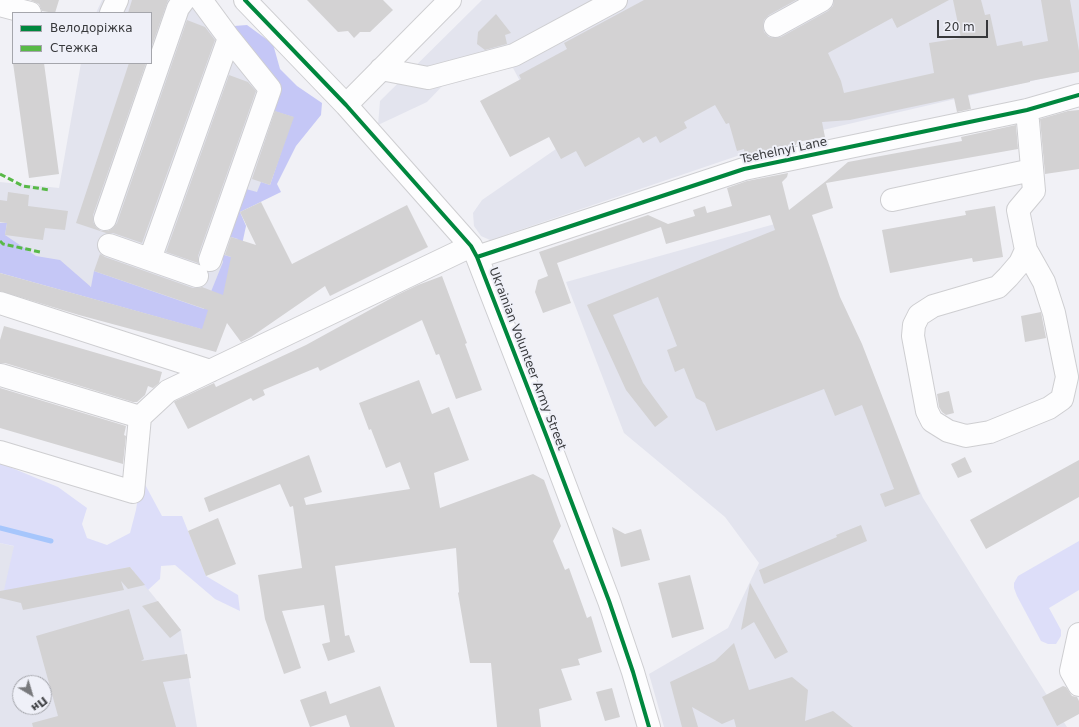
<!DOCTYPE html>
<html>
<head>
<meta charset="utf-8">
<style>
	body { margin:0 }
	#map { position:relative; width:1079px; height:727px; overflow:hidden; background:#f1f1f6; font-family:"DejaVu Sans",sans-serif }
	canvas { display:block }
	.legend { position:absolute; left:12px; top:12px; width:140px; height:52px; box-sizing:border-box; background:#eff0f8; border:1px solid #a5a6ac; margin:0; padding:5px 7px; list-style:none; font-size:12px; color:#37383b }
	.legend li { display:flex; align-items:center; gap:8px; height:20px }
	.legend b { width:20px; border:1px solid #a5a6ac }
	.north { position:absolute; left:12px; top:675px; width:40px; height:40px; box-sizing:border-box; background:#eff0f8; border:1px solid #a5a6ac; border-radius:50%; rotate:142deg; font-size:11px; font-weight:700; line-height:16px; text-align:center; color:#37383b }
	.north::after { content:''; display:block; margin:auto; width:14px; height:18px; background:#78797c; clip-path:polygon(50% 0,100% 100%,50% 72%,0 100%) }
	.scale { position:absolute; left:937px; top:20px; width:51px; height:18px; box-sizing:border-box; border:2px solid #37383b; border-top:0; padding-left:5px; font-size:12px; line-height:14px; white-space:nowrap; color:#37383b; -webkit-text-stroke:3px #eff0f8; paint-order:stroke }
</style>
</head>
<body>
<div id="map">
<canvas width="1079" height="727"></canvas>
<ul class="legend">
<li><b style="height:5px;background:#00873e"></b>Велодоріжка</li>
<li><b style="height:5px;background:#58b947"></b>Стежка</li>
</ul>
<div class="north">Пн</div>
<div class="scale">20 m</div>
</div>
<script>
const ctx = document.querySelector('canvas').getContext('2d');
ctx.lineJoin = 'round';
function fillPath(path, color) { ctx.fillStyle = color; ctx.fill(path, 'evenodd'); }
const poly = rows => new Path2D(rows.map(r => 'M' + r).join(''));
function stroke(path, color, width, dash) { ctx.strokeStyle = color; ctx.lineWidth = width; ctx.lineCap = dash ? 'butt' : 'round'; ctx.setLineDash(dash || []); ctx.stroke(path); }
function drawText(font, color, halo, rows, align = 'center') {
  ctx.font = font + ' "DejaVu Sans",sans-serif'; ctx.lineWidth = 4; ctx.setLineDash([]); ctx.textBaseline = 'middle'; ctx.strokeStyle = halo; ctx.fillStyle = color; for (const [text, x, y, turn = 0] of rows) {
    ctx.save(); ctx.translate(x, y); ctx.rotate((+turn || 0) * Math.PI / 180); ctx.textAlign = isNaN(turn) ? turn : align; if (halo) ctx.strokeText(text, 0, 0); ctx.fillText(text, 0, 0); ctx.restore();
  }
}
const built = poly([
	[102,0,210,0,301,113,261,202,240,212,246,226,210,315,92,287,0,259,0,182,59,188,81,63,151,63,151,13,96,13],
	[482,0,1079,0,1079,70,793,137,490,240,481,236,474,226,473,213,482,200,556,149,513,68,449,79,427,102,378,125,380,101],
	[800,217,923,498,1067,727,664,727,649,674,728,628,759,563,725,517,624,433,566,282],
	[0,543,48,554,130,567,181,630,197,727,0,727],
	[20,683,44,683,44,707,20,707]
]);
const green = poly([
	[0,463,58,487,87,508,82,524,87,538,107,545,130,533,136,510,141,477,162,516,182,516,206,576,238,595,240,611,215,599,175,565,161,566,160,579,148,590,130,567,18,588,2,599,14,546,0,543],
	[1079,541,1079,590,1049,608,1061,630,1061,636,1056,644,1048,644,1041,641,1017,596,1014,588,1014,583,1018,576]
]);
const forest = poly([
	[247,25,273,44,280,69,297,86,322,103,321,115,296,146,277,184,281,192,240,212,246,226,240,254,219,328,222,335,0,273,0,223,7,223,5,235,36,256,60,260,91,287,94,271,204,309,223,262,221,254,231,257,238,239,228,236,246,189,257,192,261,182,270,185,293,117,274,111,221,27]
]);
const stream = poly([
	[0,528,51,541]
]);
const building = poly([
	[30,0,59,0,55,13,42,11,39,4],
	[132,0,168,0,151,48,151,13,128,13],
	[307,0,383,0,393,10,370,32,360,32,354,38,348,31,338,32],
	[644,0,796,0,769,15,764,20,763,26,764,32,769,37,775,38,781,37,828,11,833,6,834,0,949,0,897,28,892,18,828,53,841,81,844,93,934,73,929,43,961,38,953,0,981,0,985,15,990,14,997,46,1022,41,1023,46,1048,41,1041,0,1070,0,1079,51,1079,72,1030,81,1030,82,968,95,971,109,957,112,954,98,850,120,822,122,825,137,797,142,796,145,745,156,744,149,737,151,729,123,726,124,715,105,684,122,687,128,660,143,656,136,643,143,639,137,585,167,576,151,561,159,549,137,510,157,480,101,521,79,519,75,567,49,564,43],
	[496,14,511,33,505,35,507,44,485,50,477,44,478,32],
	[187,20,205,27,215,40,142,243,113,233,106,233,76,223,129,63,146,63,93,215,93,222,96,227,101,231,108,231,113,228,117,223],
	[13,63,44,63,59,174,29,178],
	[229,75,248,82,256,91,198,256,198,263,166,252],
	[1079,110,1079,169,1045,174,1040,119,1068,111],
	[275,111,294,117,270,185,252,179],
	[1016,125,1018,149,826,183,833,208,812,215,840,297,862,344,920,494,885,507,880,494,894,489,862,405,835,416,824,389,716,431,705,403,696,398,684,368,675,372,667,350,677,346,658,297,613,315,643,383,668,417,655,427,626,390,587,305,775,230,770,215,666,244,661,227,557,263,571,303,543,313,535,292,538,280,548,276,539,252,648,215,668,224,695,216,693,210,705,206,707,213,732,206,727,188,747,181,788,173,787,177,782,182,789,210,826,181,848,162,962,141,961,137],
	[8,192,29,195,28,206,68,211,65,230,45,228,43,240,5,235,7,223,0,222,0,200,7,201],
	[261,202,292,264,407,205,428,247,330,296,325,286,251,337,241,342,227,323,216,352,79,315,0,291,0,273,202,329,208,310,94,271,100,254,105,257,193,288,199,288,202,287,223,295,231,257,225,255,231,237,256,245,240,212],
	[995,206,1003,257,973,262,972,258,890,273,882,230,966,215,965,211],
	[442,276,467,343,465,344,482,390,456,399,439,354,436,355,422,320,320,371,318,367,263,390,265,395,253,401,251,398,188,429,174,402,175,401,214,383,216,387,306,345,397,295,418,285],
	[1041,312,1046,338,1025,342,1021,316],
	[4,326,162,372,159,383,153,388,148,386,145,395,137,402,133,402,5,363,0,363,0,340],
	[419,380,432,414,449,407,469,460,434,473,440,508,533,474,544,480,561,526,553,541,565,570,569,568,587,618,591,616,602,652,578,659,580,665,561,669,572,700,539,709,541,727,497,727,491,663,470,663,458,593,459,592,456,548,335,566,345,636,349,635,355,652,328,661,322,644,330,642,324,605,282,611,301,668,284,674,265,619,258,575,302,568,293,506,290,507,280,484,209,512,204,498,309,455,322,492,304,498,306,505,410,489,400,462,386,468,371,429,369,430,359,403],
	[0,388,126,426,124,435,126,436,123,464,0,428],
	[949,391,954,413,946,415,942,412,939,407,937,394],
	[965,457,972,472,958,478,951,464],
	[1079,460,1079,497,986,549,970,520],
	[218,518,236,564,206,576,188,531],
	[861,525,867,541,764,584,759,570,837,537,836,535],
	[612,527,625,534,641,529,650,560,621,567],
	[130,567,145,585,128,589,121,581,124,590,23,610,21,603,0,598,0,591],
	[690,575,704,629,672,638,658,583],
	[750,583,788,652,775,659,754,622,741,630],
	[158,601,181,630,170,638,142,606],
	[129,609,144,659,141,661,187,654,191,678,163,682,176,727,33,727,32,723,58,716,36,636],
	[734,643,749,690,792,677,808,690,805,721,833,711,853,727,736,727,734,719,722,724,692,707,698,727,682,727,670,682,715,661],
	[380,686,395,727,350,727,346,715,310,727,300,700,326,691,330,704],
	[1063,686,1066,687,1072,696,1077,697,1079,701,1079,714,1057,726,1042,697],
	[612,688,620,717,605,721,596,692]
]);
const minor = poly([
	[245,0,346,105,471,246,477,257,548,440,609,601,633,672,649,727],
	[0,5,30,13],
	[111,13,117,0],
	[775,26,822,0],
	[381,69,428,78,514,55,616,0],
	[346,105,450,0],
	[892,200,1032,170],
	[105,219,178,8,184,0],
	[109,245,197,276],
	[1026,250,1020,263,1008,277,998,287,933,306,919,315,914,325,913,336,927,411,932,421,948,431,966,436,990,432,1049,408,1062,399,1067,377,1054,313,1044,282,1026,250,1018,210,1034,191,1027,110],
	[477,257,744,169,1027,110,1079,95],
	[150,259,229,38,201,0],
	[210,260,270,89,229,38],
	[0,303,210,371],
	[1,375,140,417,168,391,471,246],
	[0,452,133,492,140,417],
	[1079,634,1071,671,1079,685]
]);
const quiet = poly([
	[0,174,23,186,50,190],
	[0,241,3,244,40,252]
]);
const cycleway = poly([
	[245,0,346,105,471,246,477,257,548,440,609,601,633,672,649,727],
	[477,257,744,169,1027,110,1079,95]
]);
const streetNames = [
	["Tsehelnyi Lane",784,151,-12],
	["Ukrainian Volunteer Army Street",527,359,69]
];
fillPath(built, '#e3e4ee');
fillPath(green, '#dddef9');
fillPath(forest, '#c5c7f6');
stroke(stream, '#a6c6fc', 5);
fillPath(building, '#d3d2d3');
stroke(minor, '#ceced1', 24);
stroke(minor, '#fdfdfe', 22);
stroke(quiet, '#58b947', 3, [6, 3]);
stroke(cycleway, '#00873e', 4);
drawText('12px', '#37383b', '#eff0f8', streetNames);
</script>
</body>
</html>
